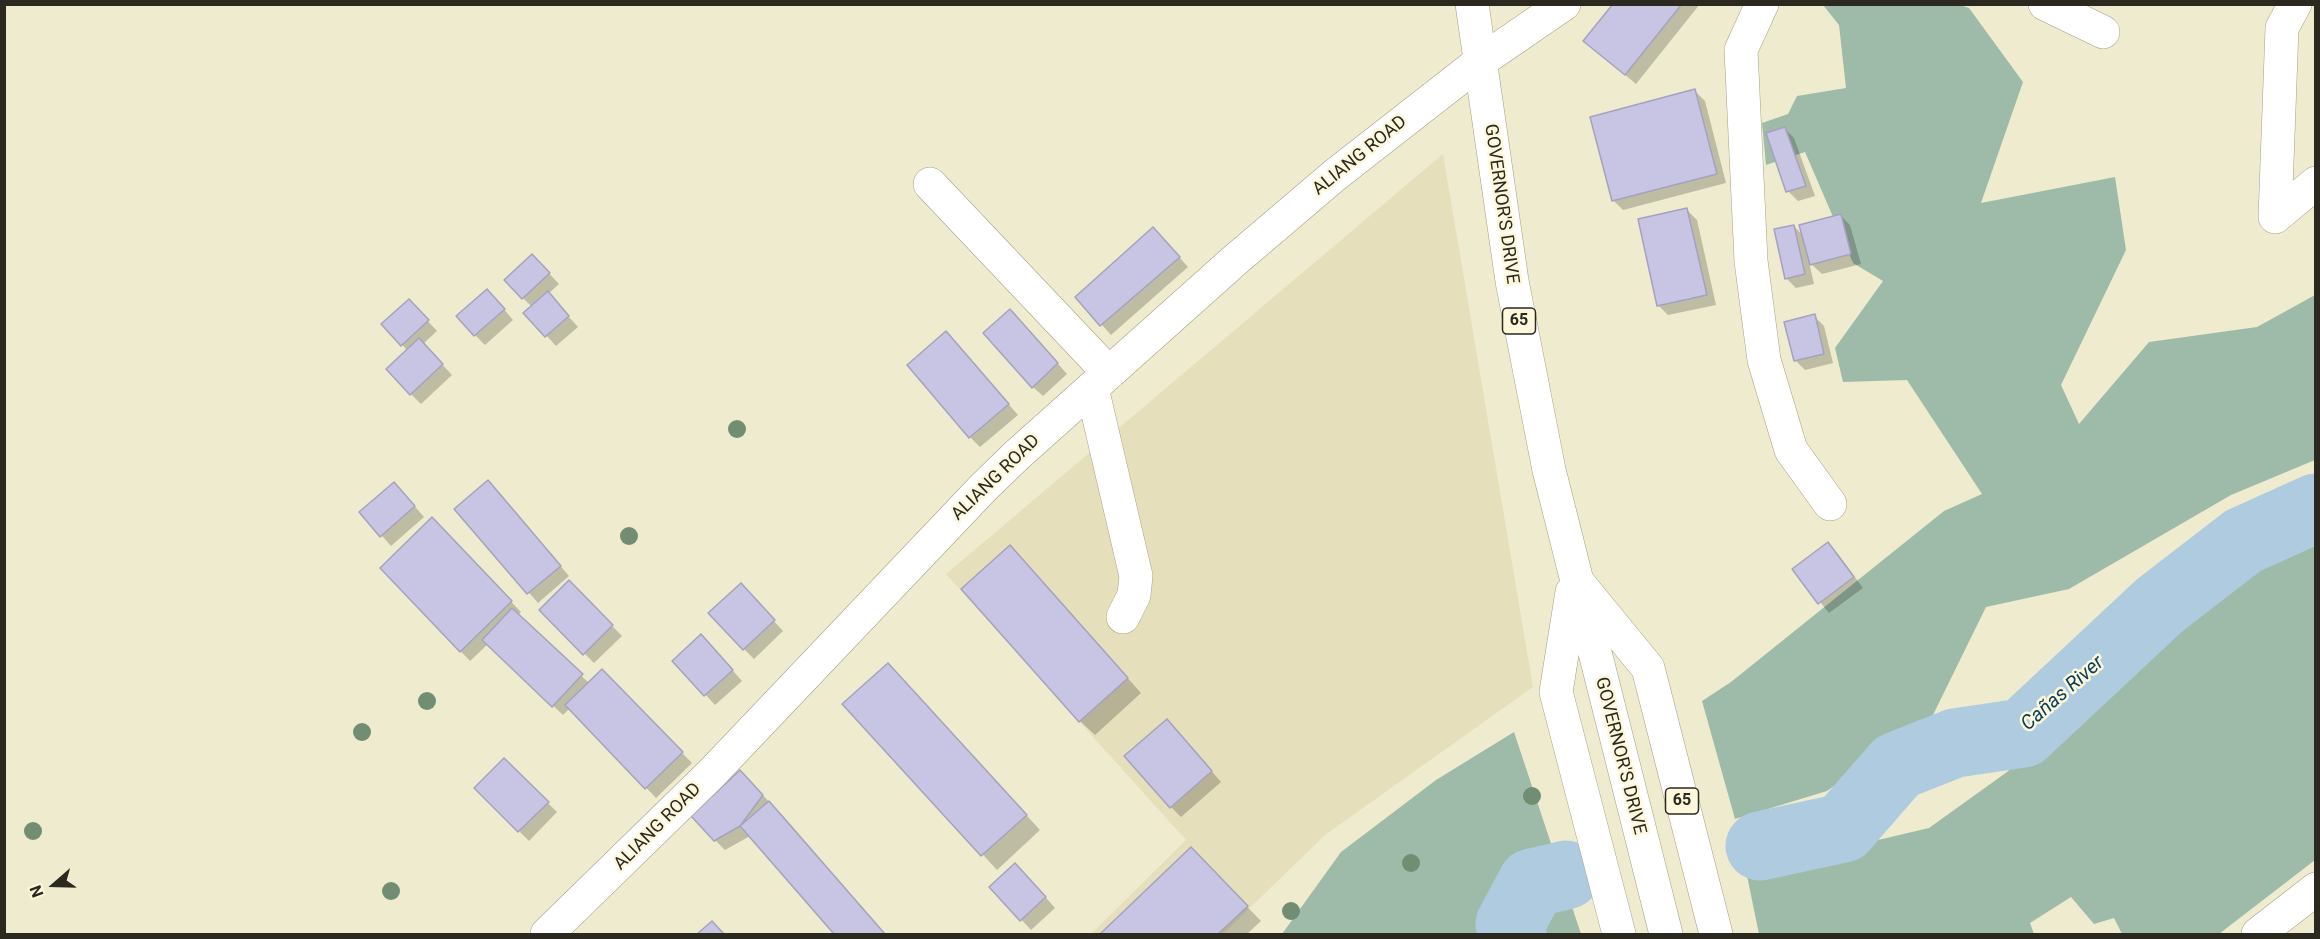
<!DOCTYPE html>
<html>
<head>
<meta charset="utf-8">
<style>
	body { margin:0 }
	#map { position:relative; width:2320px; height:939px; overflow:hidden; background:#efebce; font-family:Roboto,sans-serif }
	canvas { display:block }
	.frame { position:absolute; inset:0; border:6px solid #2b291f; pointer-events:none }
	.north { position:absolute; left:24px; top:855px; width:60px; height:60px; -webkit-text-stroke:4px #fdf8db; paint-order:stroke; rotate:250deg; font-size:16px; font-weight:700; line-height:24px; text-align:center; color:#2b291f }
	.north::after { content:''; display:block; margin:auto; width:21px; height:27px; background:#2b291f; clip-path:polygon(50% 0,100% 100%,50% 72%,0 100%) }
</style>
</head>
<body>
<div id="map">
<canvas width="2320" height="939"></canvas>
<div class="frame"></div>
<div class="north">N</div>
</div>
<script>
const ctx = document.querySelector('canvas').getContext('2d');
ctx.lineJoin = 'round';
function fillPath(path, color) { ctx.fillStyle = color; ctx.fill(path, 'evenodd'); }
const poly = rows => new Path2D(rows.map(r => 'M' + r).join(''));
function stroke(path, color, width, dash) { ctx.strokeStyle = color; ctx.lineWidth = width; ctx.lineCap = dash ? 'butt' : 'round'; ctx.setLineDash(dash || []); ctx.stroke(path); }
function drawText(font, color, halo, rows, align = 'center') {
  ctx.font = font + ' Roboto,sans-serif'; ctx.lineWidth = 5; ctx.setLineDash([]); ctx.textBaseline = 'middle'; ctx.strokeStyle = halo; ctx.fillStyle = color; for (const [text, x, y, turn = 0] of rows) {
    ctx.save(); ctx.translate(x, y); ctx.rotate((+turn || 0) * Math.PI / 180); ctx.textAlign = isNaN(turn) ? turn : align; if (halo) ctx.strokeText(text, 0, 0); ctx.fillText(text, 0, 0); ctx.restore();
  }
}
const built = poly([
	[1443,154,1533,687,1325,835,1223,934,1091,934,1186,840,946,574]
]);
const forest = poly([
	[1823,5,1960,5,1969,8,2023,82,1981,203,2115,177,2126,250,2061,385,2079,424,2149,342,2257,327,2315,295,2315,460,2231,495,2069,589,1986,607,1932,717,1827,791,1735,819,1702,701,1731,682,1944,511,1982,494,1907,380,1843,382,1835,348,1883,281,1853,263,1805,152,1766,165,1762,123,1788,114,1797,96,1846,88,1839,25],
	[2315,532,2315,860,2219,934,2122,934,2114,918,2094,924,2071,897,2030,923,2034,934,1759,934,1746,871,1929,828,2007,772,2164,630,2254,556],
	[1514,732,1581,934,1282,934,1341,852,1436,780]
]);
const shadow = poly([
	[1615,4,1700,4,1636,84,1585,41],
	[1695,91,1705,101,1726,183,1623,210,1613,200],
	[1784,128,1794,138,1815,196,1798,201,1788,191],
	[1687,210,1697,220,1716,305,1668,315,1658,305],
	[1840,215,1850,225,1861,264,1822,274,1809,262,1814,284,1796,288,1786,278,1794,226,1804,237],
	[1163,239,1188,267,1111,335,1077,297],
	[542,266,559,284,548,294,578,327,556,346,526,313,532,307,523,298],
	[409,301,437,331,423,344,452,375,421,404,411,394,408,351,383,324],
	[497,301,513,320,485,345,475,335],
	[1814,316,1824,326,1833,363,1805,370,1795,360],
	[1020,321,1067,374,1043,396,1033,387],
	[946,333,1018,415,980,447,970,437],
	[497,492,569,576,538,603,456,509],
	[404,494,424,517,391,546,361,512],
	[432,520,521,612,518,615,589,683,602,671,692,763,656,798,570,708,563,715,488,644,470,661,382,568],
	[1828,544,1838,554,1863,588,1829,613,1794,570],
	[1024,562,1141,693,1095,735,1080,721],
	[569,582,622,636,594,663,541,610],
	[750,595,783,631,754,659,744,649],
	[711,646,742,681,715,705,675,661],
	[902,679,1040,830,997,870,845,705],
	[1177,731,1221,782,1181,817,1171,807],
	[504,760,557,812,529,841,476,788],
	[750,782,784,817,885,934,836,934,750,836,725,850,715,840],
	[1191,849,1261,921,1247,934,1102,934],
	[1025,874,1055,908,1031,930,991,887]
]);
const river = poly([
	[1760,846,1843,828,1897,766,1955,743,2023,733,2160,605,2243,541,2316,508],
	[1512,934,1510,924,1532,883,1566,875]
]);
const building = poly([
	[1613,4,1682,4,1625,75,1583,41,1613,4],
	[1695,89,1717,174,1612,201,1590,117,1695,89],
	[1785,127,1806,186,1786,192,1766,133,1785,127],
	[1687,208,1707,295,1657,306,1638,219,1687,208],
	[1841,214,1851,254,1810,265,1799,225,1841,214],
	[1794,225,1805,274,1785,279,1774,229,1794,225],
	[1153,227,1180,257,1100,326,1075,297,1153,227],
	[532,254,550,273,522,299,504,280,532,254],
	[487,289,505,309,474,336,456,316,487,289],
	[548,291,569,316,545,337,523,313,548,291],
	[409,299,429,320,401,346,381,324,409,299],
	[1010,309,1058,363,1032,388,983,333,1010,309],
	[1815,314,1824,354,1794,361,1784,322,1815,314],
	[946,331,1009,404,969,438,907,365,946,331],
	[419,338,443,364,410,395,386,369,419,338],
	[488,480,561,566,527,594,454,509,488,480],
	[394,482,415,506,380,537,359,512,394,482],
	[432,517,512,601,460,652,380,568,432,517],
	[1828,542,1854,577,1818,604,1792,569,1828,542],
	[1010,545,1128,678,1079,722,961,589,1010,545],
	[569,580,613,625,583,655,539,610,569,580],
	[741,583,775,620,743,650,708,613,741,583],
	[512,608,583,674,552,707,482,640,512,608],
	[701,634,733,670,704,696,672,661,701,634],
	[888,663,1027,815,981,856,842,704,888,663],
	[602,669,683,752,645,789,565,705,602,669],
	[1167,719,1212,771,1170,808,1124,756,1167,719],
	[504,758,549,802,518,832,474,788,504,758],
	[740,770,763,795,740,826,714,841,691,816,740,770],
	[769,801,885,934,834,934,740,826,769,801],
	[1191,847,1248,906,1218,934,1100,934,1191,847],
	[1015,863,1046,897,1020,921,989,887,1015,863],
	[712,921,724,934,697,934,712,921]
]);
const minor = poly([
	[1762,4,1741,50,1751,261,1764,360,1791,450,1830,504],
	[2045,4,2103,32],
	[2295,4,2282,28,2275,217,2316,183],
	[930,184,1109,373],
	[1092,388,1136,576,1134,595,1123,617],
	[547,934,712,773,983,488,1017,455,1234,261,1335,175,1481,61,1564,4]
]);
const major = poly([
	[1472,4,1512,281,1549,470,1666,934],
	[1580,585,1648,668,1716,934],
	[1572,592,1556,692,1619,934],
	[2258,934,2316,889]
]);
const trees = [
	[737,429],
	[629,536],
	[427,701],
	[362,732],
	[1532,796],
	[33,831],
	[1411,863],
	[391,891],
	[1291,911]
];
const shields = [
	[1519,321,33],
	[1682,801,33]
];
const shieldNames = [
	["65",1519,321],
	["65",1682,801]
];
const streetNames = [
	["ALIANG ROAD",1360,156,-39],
	["GOVERNOR'S DRIVE",1501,204,82],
	["ALIANG ROAD",996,478,-44],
	["GOVERNOR'S DRIVE",1620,756,76],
	["ALIANG ROAD",658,827,-45]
];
const waterNames = [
	["Cañas River",2063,694,-41]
];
fillPath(built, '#e5dfbc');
fillPath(forest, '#9ebba9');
fillPath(shadow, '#0003');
stroke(river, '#afcbdf', 69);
fillPath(building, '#c7c5e3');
stroke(building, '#a4a2bd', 1.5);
stroke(minor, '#a6a187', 34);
stroke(major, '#a6a187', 34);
stroke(minor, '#fff', 33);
stroke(major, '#fff', 33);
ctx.fillStyle = '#718e73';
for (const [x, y] of trees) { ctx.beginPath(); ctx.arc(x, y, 9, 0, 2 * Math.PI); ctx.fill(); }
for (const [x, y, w] of shields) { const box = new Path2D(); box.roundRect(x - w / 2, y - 13, w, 26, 4.5); ctx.fillStyle = '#fdf8db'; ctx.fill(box); stroke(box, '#2b291f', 1.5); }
drawText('bold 16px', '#2b291f', null, shieldNames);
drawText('18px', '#2b291f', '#fdf8db', streetNames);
drawText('italic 20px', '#093e5a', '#fdf8db', waterNames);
</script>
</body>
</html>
